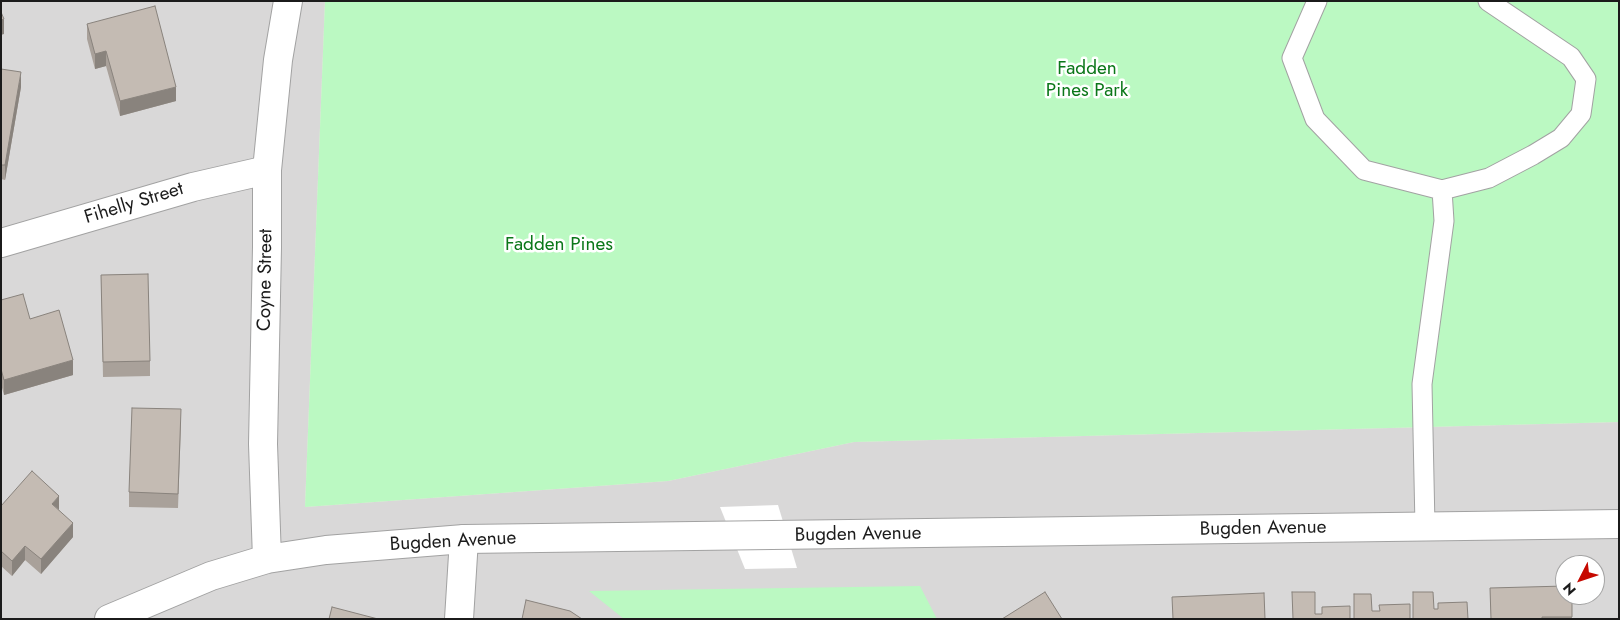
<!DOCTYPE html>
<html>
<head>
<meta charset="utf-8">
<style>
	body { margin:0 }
	#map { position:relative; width:1620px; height:620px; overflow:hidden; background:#ede9e0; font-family:Jost,sans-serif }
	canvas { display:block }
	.frame { position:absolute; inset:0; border:2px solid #1b1b1b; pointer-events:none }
	.north { position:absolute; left:1555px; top:555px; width:50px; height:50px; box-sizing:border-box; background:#fff; border:1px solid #a4a4a4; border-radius:50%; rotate:229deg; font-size:14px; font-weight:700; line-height:20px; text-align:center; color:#1b1b1b }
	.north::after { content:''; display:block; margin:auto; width:18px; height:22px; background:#c60900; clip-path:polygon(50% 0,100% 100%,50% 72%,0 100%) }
</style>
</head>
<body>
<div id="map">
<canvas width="1620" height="620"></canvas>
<div class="frame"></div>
<div class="north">N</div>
</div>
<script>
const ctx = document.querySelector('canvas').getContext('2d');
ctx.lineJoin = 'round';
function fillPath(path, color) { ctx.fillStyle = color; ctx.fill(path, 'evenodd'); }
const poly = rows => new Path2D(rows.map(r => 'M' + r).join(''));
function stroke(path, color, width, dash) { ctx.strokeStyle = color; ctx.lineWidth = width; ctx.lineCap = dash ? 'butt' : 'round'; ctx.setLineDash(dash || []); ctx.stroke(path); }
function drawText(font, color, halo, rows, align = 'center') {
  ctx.font = font + ' Jost,sans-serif'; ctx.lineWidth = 5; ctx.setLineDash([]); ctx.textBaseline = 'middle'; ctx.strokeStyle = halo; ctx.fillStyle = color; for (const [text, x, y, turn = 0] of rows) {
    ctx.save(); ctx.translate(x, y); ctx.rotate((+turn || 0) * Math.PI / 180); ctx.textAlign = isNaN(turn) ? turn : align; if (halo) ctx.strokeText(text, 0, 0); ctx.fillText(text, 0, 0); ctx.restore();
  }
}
const residential = poly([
	[1,1,325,1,305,507,668,481,854,442,1619,422,1619,619,1,619],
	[1565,565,1595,565,1595,595,1565,595]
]);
const park = poly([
	[325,1,1619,1,1619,422,854,442,668,481,305,507],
	[920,586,937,619,624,619,589,591]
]);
const pier = poly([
	[778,505,797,568,745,569,720,507]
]);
const service = poly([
	[1317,1,1292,58,1315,119,1364,170,1442,190,1489,178,1533,155,1561,138,1581,114,1586,79,1571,57,1488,1],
	[1425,526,1422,384,1444,221,1442,190]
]);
const minor = poly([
	[1,243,193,187,267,170],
	[459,619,464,539]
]);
const tertiary = poly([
	[267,559,263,444,267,247,267,170,278,60,288,1],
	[109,619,211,576,267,559,326,550,464,539,1619,524]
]);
const wall = poly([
	[87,24,176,101,120,116,106,66,95,69,87,39],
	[1,69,21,87,5,180,1,179],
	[101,275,150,361,150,376,103,377],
	[1,300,30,319,73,375,4,395,1,384],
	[181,424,178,508,129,507,129,492],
	[1,506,59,510,73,537,41,574,25,560,12,576,1,566],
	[1490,588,1572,595,1572,619,1491,619]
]);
const shadedWall = poly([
	[4,19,4,34,1,35,1,20],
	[106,51,106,66,95,69,95,54],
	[21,72,21,87,5,180,5,165],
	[176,87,176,101,120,116,120,101],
	[73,360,73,375,4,395,4,380],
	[59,496,59,510,52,504],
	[73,523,73,537,41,574,41,559],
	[25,546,25,560,12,576,12,561]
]);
const building = poly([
	[155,6,176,87,120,101,106,51,95,54,87,24,155,6],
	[1,12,4,19,1,20,1,12],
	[1,69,21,72,5,165,1,165,1,69],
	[148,274,150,361,103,362,101,275,148,274],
	[23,294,30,319,59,310,73,360,4,380,1,369,1,300,23,294],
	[132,408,181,409,178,494,129,492,132,408],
	[32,471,59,496,52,504,73,523,41,559,25,546,12,561,1,551,1,506,32,471],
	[1565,586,1565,595,1572,595,1572,617,1542,617,1542,619,1491,619,1490,588,1565,586],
	[1045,592,1062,619,1002,619,1045,592],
	[1292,592,1315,592,1315,614,1322,614,1322,607,1350,606,1350,619,1293,619,1292,592],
	[1413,592,1433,592,1434,609,1438,609,1438,603,1467,602,1468,619,1413,619,1413,592],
	[1264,593,1265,619,1173,619,1172,597,1264,593],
	[1354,594,1371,594,1372,611,1380,611,1379,605,1410,604,1410,619,1354,619,1354,594],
	[526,600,570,611,582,619,522,619,526,600],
	[332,607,378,619,329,619,332,607]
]);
const parkNames = [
	["Fadden",1087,69],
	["Pines Park",1087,91],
	["Fadden Pines",559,245]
];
const streetNames = [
	["Fihelly Street",134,204,-17],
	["Coyne Street",266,280,-89],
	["Bugden Avenue",1263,529,-1],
	["Bugden Avenue",858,535,-1],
	["Bugden Avenue",453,542,-3]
];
fillPath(residential, '#d9d8d8');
fillPath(park, '#bbf9c2');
fillPath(pier, '#fff');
stroke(service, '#a2a2a2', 21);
stroke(minor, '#a2a2a2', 30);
stroke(tertiary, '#a2a2a2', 30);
stroke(service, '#fff', 19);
stroke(minor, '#fff', 28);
stroke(tertiary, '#fff', 28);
fillPath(wall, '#a9a19a');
fillPath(shadedWall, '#89837d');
fillPath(building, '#c4bbb3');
stroke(building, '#89837d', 1);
drawText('19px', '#0b7719', '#fff', parkNames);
drawText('19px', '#1b1b1b', '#fff', streetNames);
</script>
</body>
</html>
